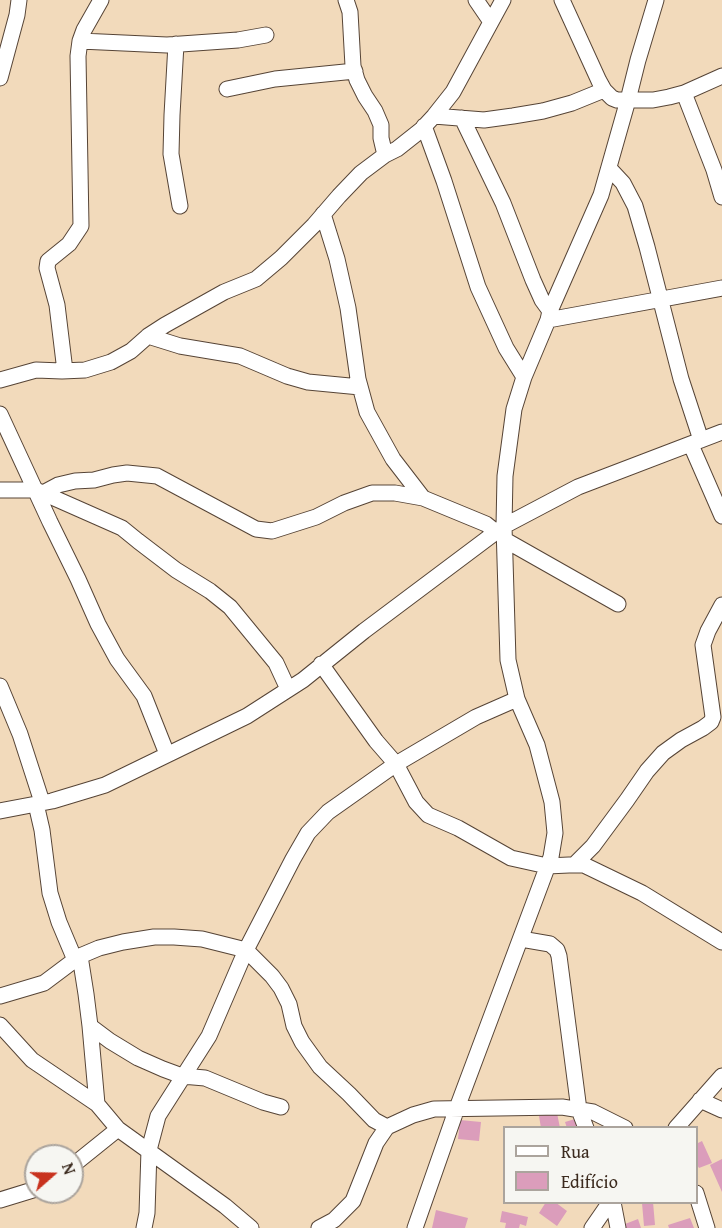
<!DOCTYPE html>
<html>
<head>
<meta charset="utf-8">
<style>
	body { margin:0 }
	#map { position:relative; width:722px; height:1228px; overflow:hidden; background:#f2dabb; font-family:"Gentium Book Plus",serif }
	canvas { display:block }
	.legend { position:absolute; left:503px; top:1126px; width:195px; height:78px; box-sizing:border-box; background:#f6f6f2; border:2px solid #aba49d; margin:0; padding:8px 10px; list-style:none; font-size:18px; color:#3b2a1e }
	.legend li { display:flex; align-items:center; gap:12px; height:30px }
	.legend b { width:30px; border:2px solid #aba49d }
	.north { position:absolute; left:24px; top:1144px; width:60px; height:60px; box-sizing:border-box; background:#f6f6f2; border:2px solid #aba49d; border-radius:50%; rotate:70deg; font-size:16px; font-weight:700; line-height:24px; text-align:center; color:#3b2a1e }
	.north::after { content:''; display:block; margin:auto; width:21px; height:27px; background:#c8321e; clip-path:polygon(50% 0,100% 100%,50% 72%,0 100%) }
</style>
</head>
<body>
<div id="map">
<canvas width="722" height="1228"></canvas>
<ul class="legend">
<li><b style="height:8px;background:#fff"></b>Rua</li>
<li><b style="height:16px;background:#db9dbb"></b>Edifício</li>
</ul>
<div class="north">N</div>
</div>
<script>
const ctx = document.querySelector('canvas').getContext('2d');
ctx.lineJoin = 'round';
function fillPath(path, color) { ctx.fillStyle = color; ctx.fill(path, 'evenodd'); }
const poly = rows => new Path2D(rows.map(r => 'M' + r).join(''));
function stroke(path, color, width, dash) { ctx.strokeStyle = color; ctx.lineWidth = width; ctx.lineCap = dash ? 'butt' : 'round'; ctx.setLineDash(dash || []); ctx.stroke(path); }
const building = poly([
	[557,1113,560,1128,541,1128,539,1116],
	[575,1119,577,1126,567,1128,565,1122],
	[460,1120,481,1122,479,1141,458,1139],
	[702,1141,712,1163,699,1168,696,1163,696,1144],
	[722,1159,722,1192,710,1165],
	[546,1202,555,1202,567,1211,557,1226,539,1213],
	[653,1202,655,1225,644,1226,642,1203],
	[436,1210,468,1218,465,1228,432,1228],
	[502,1211,528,1217,526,1226,520,1224,519,1228,505,1228,506,1223,500,1222],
	[690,1218,694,1228,669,1228,668,1225],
	[638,1219,641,1228,626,1228,625,1224]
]);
const minor = poly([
	[346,0,350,12,353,66,357,80,365,96,375,111,381,125,381,138,385,155],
	[476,0,491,22],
	[562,0,599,81,604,90,612,98,617,100,653,100,669,97,684,93,722,76],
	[80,41,167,45,238,40,266,35],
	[176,44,172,115,171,154,180,206],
	[0,78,17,15,19,0],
	[227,89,275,79,355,71],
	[684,93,714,170,722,197],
	[434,116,484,120,513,116,543,111,572,103,604,90],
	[462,118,503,203,533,280,542,300,550,311],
	[424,126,444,181,478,287,506,348,524,377],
	[609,168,623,183,635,206,647,247,681,379,701,440],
	[323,214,337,259,348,308,358,379,367,412,393,459,423,498],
	[548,320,722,288],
	[148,336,180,346,240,356,287,376,308,382,360,387],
	[65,371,57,305,47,268,48,261,69,244,81,226,78,56,80,41,84,30,101,0],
	[0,380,36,370,62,371,85,370,111,362,131,351,148,336,165,325,224,292,256,279,281,258,314,225,339,196,361,173,385,155,397,149,421,130,434,116,453,92,503,0],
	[0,414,50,522,78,579,98,624,117,659,144,696,167,754],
	[691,445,722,516],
	[0,490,36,490,122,528,138,541,176,570,210,591,230,607,276,663,288,689],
	[43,493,58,485,75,481,94,480,113,475,127,473,157,476,256,529,272,531,316,517,344,503,372,493,395,493,423,498,486,524,496,532],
	[505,540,618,604],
	[321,664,376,741,396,764,416,802,428,815,458,828,511,858,547,866,569,865,584,865,642,893,722,942],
	[0,686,20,734,42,802],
	[36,804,42,830,50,893,59,922,75,960],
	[0,811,52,801,105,785,247,716,303,680,364,631,504,526,578,487,722,432],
	[574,865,593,846,627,800,647,771,663,753,681,740,703,728,711,722,713,717,703,645,708,631,722,605],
	[521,939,550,944,557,950,559,956,579,1110,586,1128],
	[80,956,86,994,90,1026,97,1104],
	[0,996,44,983,80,956,99,948,123,942,154,937,174,937,202,939,246,950,272,976,281,988,289,1004,294,1026,302,1042,320,1067,349,1094,374,1120,387,1127],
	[0,1025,32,1060,97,1104,118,1129,225,1206,251,1228],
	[90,1026,110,1041,138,1058,163,1069,182,1076,205,1078,263,1102,281,1107],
	[700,1100,722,1110],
	[676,1128,722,1076],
	[72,1166,118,1129],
	[696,1193,707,1228],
	[0,1200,36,1189],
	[613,1202,618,1228],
	[144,1228,147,1213,149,1150,158,1116,209,1036,246,950,293,859,308,833,328,812,396,764,476,717,517,699],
	[319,1228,334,1220,353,1201,376,1143,387,1127,413,1115,434,1109,562,1107,593,1112,625,1128],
	[415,1228,457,1108,551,857,555,833,552,802,537,745,517,699,508,660,504,526,505,476,514,409,524,377,548,320,550,311,601,195,628,100,638,60,656,0],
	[592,1228,610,1202]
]);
fillPath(building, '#db9dbb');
stroke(minor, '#564436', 17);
stroke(minor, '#fff', 15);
</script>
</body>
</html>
